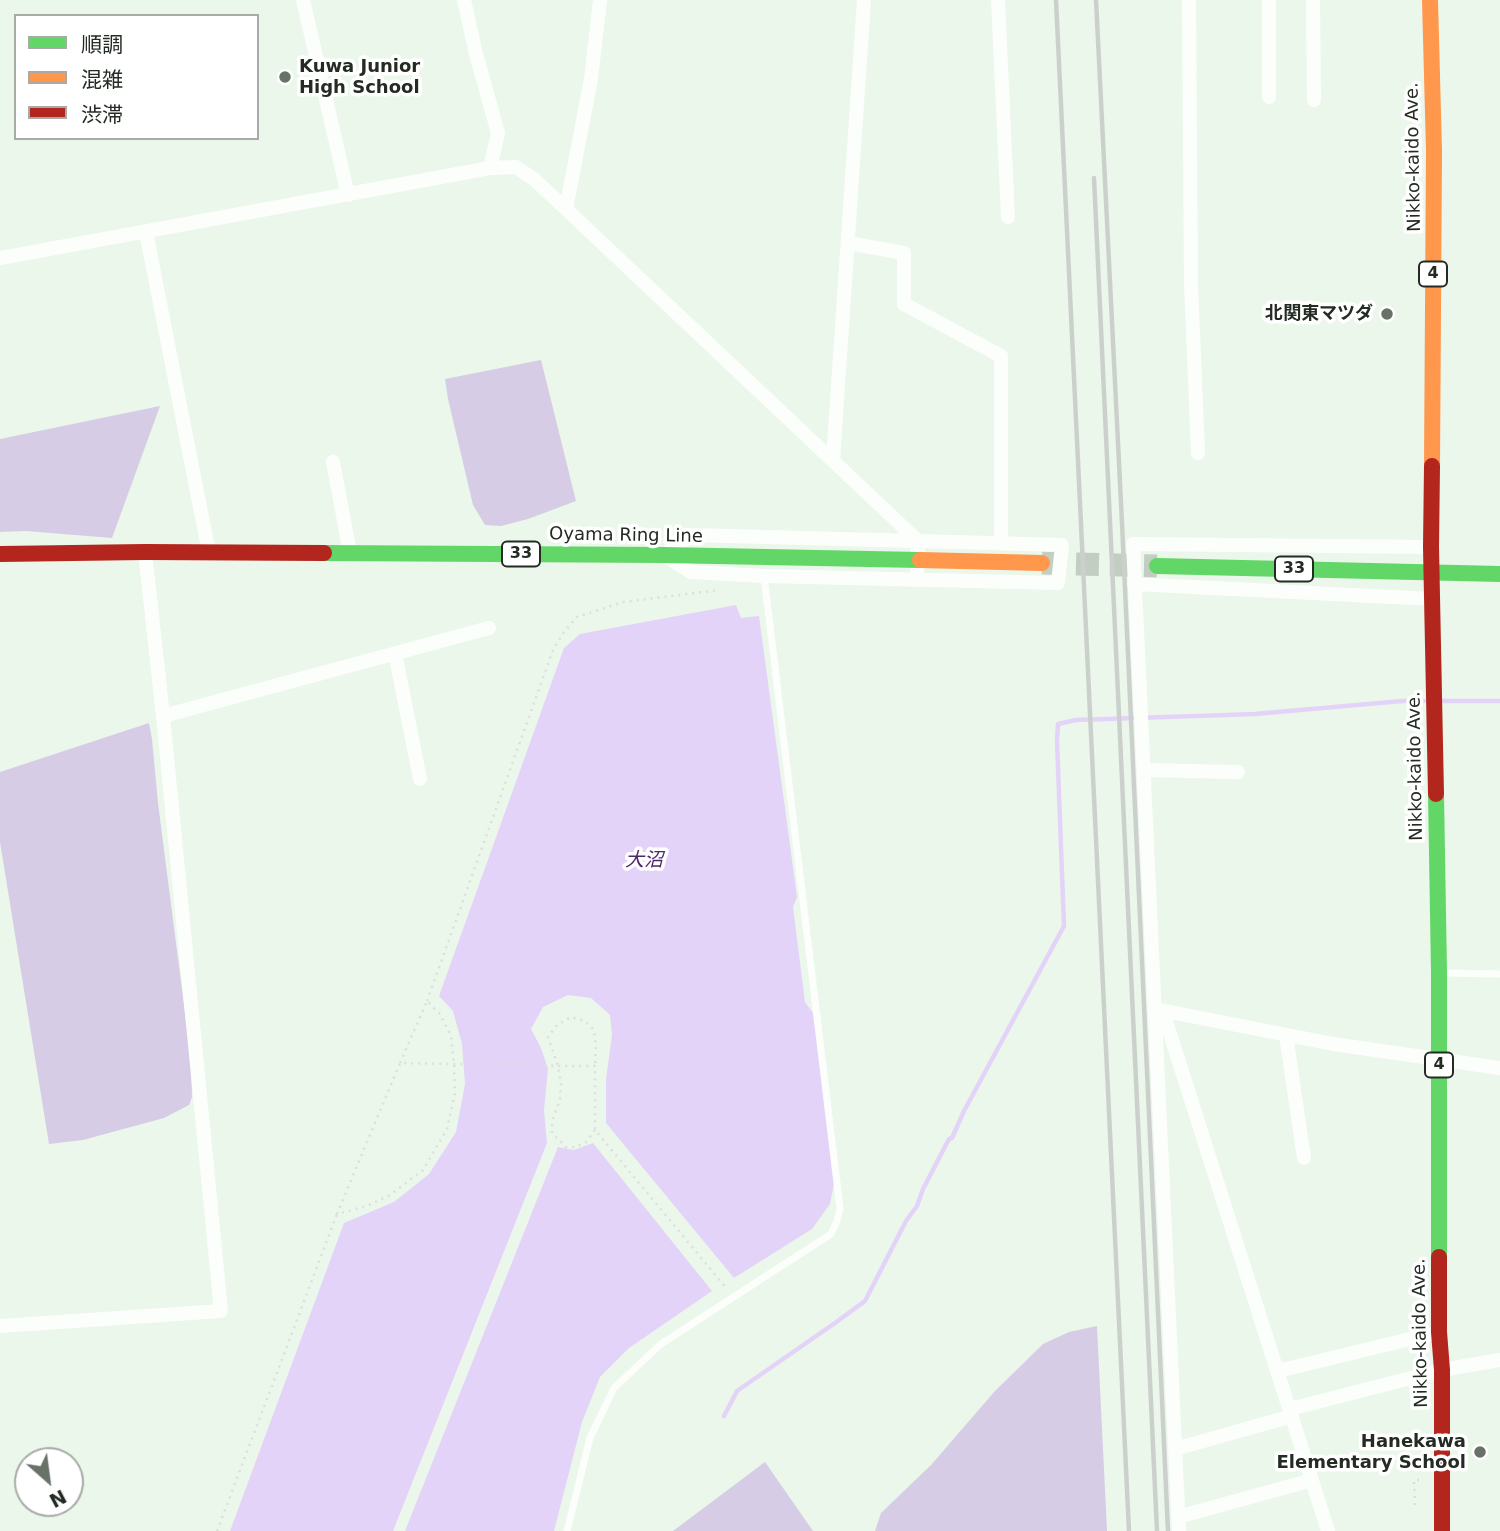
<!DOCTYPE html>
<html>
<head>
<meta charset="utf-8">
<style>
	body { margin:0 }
	#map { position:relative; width:1500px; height:1531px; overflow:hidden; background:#ebf7ea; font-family:"DejaVu Sans","Noto Sans JP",sans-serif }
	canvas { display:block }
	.legend { position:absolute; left:14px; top:14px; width:245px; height:126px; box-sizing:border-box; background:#fff; border:2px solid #a7aaa7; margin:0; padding:9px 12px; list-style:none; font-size:21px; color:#232b23 }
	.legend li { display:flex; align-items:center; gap:14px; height:35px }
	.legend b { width:35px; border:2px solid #a7aaa7 }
	.north { position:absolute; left:14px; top:1447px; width:70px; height:70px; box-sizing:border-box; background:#fff; border:2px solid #a7aaa7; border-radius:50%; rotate:152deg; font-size:19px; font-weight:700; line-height:28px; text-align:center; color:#232b23 }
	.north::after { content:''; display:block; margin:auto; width:24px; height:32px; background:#697269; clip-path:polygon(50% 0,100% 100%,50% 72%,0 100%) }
</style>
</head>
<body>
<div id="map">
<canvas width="1500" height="1531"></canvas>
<ul class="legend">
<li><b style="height:9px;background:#63d668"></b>順調</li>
<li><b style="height:9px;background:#ff974d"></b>混雑</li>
<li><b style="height:9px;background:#b3261e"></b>渋滞</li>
</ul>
<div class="north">N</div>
</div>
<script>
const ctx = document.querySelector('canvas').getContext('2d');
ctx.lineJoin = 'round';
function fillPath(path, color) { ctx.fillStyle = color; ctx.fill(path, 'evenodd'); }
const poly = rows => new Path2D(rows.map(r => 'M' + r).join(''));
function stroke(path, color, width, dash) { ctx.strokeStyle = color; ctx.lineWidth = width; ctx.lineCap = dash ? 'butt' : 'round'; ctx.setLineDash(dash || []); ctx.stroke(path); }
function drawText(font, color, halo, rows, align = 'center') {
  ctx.font = font + ' "DejaVu Sans","Noto Sans JP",sans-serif'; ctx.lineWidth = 7; ctx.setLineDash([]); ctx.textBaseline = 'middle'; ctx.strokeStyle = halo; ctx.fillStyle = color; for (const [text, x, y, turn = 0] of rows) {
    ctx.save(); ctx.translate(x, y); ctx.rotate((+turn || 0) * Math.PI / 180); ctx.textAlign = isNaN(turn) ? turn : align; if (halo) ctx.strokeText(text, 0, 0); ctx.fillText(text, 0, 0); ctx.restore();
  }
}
const forest = poly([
	[541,360,576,501,528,519,501,526,485,525,473,505,448,399,445,379],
	[160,406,112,538,26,531,0,532,0,439],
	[149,723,152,739,158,803,191,1060,192,1097,189,1105,164,1118,83,1140,49,1144,0,842,0,772],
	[1097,1326,1107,1531,875,1531,881,1513,931,1465,995,1391,1043,1344,1069,1332],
	[765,1462,813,1531,673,1531]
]);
const water = poly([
	[736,605,741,618,759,616,797,897,793,907,805,1002,813,1013,835,1178,830,1204,812,1229,734,1278,606,1123,606,1079,612,1035,610,1015,591,998,568,995,543,1007,531,1029,541,1048,548,1069,544,1110,547,1143,393,1531,230,1531,344,1223,394,1202,429,1174,456,1132,465,1084,462,1044,453,1011,439,996,564,648,580,634],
	[593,1143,712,1291,629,1348,600,1377,582,1422,554,1531,405,1531,558,1147,574,1150]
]);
const stream = poly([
	[1443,701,1500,701],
	[724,1416,737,1391,835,1323,865,1301,906,1221,917,1206,923,1189,949,1139,952,1138,964,1111,1064,926,1057,741,1058,724,1076,720,1255,714,1402,701,1424,701]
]);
const primaryTunnel = poly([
	[1042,563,1157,566]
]);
const path = poly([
	[427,1001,553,650,564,632,577,617,623,602,720,590],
	[400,1063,427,1001,440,1014,451,1036,454,1064,455,1093,447,1129,423,1170,390,1195,367,1206,337,1214,400,1063,454,1064,558,1066,595,1066,595,1130,727,1289],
	[595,1130,586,1142,576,1147,566,1147,552,1133,552,1122,560,1099,561,1085,558,1066,548,1037,557,1025,571,1017,585,1021,594,1030,596,1047,595,1065],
	[1415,1505,1414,1480,1420,1480,1420,1481],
	[217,1531,337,1214]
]);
const lane = poly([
	[1445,973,1500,974],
	[567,1531,590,1438,614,1388,661,1344,831,1234,837,1221,840,1208,764,576]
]);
const street = poly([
	[303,0,348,195],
	[464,0,476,54,498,133,490,168],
	[998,0,1008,217],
	[1189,0,1191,285,1198,453],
	[1269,0,1269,97],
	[1313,0,1314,100],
	[566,209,591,79,600,0],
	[146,232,209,553],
	[848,243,904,253,904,304,1001,356,1001,543],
	[0,258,490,168,516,167,535,180,566,209,918,541,917,578],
	[833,460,864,0],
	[333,462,350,553],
	[690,535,918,541,1062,545,1058,583,764,576,691,572,664,555,690,535],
	[1134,584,1432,599],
	[395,653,420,779],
	[163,716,489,628],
	[1144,770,1238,772],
	[1155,1009,1166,1021,1328,1531],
	[1155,1009,1333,1044,1500,1068],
	[1286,1035,1304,1158],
	[0,1326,221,1311,163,716,145,552],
	[1278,1371,1439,1332],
	[1290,1409,1442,1370,1500,1360],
	[1175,1449,1292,1416],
	[1178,1517,1312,1480],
	[1179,1531,1133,544,1431,547]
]);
const fast = poly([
	[324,553,664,555,920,560],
	[1157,566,1500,574],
	[1436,794,1439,973,1439,1257]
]);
const slow = poly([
	[1430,0,1434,151,1432,466],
	[920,560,1042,563]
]);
const jam = poly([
	[1432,466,1431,547,1436,794],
	[0,554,145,552,324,553],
	[1439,1257,1439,1332,1442,1370,1442,1531]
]);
const rail = poly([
	[1056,0,1129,1531],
	[1096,0,1122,523,1168,1531],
	[1094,178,1157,1531]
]);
const markers = [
	[285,77,7,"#697269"],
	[1387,314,7,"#697269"],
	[1480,1452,7,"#697269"]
];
const shields = [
	[1433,274,28],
	[521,554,38],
	[1294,569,38],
	[1439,1065,28]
];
const shieldNames = [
	["4",1433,274],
	["33",521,554],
	["33",1294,569],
	["4",1439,1065]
];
const poiNames = [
	["Kuwa Junior",299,67,"left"],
	["High School",299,88,"left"],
	["北関東マツダ",1373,314],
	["Hanekawa",1466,1442],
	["Elementary School",1466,1463]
];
const streetNames = [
	["Nikko-kaido Ave.",1414,157,-91],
	["Oyama Ring Line",626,536,1],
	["Nikko-kaido Ave.",1416,766,-91],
	["Nikko-kaido Ave.",1421,1333,-91]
];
const waterNames = [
	["大沼",644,861]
];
fillPath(forest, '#d6cce6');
fillPath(water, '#e3d3f9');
stroke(stream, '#e3d3f9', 4.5);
stroke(primaryTunnel, '#c3cec2', 23, [23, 11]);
stroke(path, '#dcdfdc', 2.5, [2, 5]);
stroke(lane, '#fcfefc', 7);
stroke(street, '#fcfefc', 14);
stroke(fast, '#63d668', 16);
stroke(slow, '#ff974d', 16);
stroke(jam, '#b3261e', 16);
stroke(rail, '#ccd0cc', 4.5);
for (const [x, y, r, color] of markers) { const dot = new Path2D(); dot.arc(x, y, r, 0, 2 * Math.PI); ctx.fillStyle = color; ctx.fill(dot); stroke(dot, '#fff', 2.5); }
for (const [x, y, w] of shields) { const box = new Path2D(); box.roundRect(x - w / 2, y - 12.5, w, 25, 5); ctx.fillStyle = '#fff'; ctx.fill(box); stroke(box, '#232b23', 2); }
drawText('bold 16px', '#232b23', null, shieldNames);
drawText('bold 18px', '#232b23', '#fff', poiNames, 'right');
drawText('18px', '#232b23', '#fff', streetNames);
drawText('italic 19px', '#4c276a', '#fff', waterNames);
</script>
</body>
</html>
